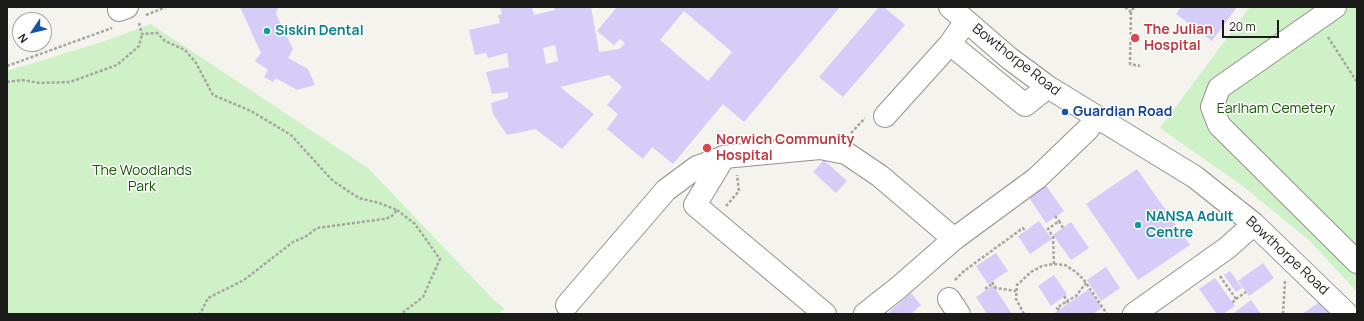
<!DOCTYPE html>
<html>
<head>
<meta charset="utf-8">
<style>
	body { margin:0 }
	#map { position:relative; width:1364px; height:321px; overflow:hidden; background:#f5f3ee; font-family:Manrope,sans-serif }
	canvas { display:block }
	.frame { position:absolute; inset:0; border:8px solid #1b1b19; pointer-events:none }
	.north { position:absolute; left:12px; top:12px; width:40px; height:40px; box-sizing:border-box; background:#fff; border:1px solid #a4a4a3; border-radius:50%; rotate:235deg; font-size:11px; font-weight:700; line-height:16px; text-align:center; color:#1b1b19 }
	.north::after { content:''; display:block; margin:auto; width:14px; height:18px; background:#1553a4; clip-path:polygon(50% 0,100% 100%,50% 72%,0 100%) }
	.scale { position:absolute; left:1222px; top:20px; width:57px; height:18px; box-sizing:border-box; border:2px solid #1b1b19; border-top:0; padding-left:5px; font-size:12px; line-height:14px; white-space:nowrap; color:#1b1b19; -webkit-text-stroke:3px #fff; paint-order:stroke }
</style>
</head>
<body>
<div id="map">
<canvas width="1364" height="321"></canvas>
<div class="frame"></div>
<div class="north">N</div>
<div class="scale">20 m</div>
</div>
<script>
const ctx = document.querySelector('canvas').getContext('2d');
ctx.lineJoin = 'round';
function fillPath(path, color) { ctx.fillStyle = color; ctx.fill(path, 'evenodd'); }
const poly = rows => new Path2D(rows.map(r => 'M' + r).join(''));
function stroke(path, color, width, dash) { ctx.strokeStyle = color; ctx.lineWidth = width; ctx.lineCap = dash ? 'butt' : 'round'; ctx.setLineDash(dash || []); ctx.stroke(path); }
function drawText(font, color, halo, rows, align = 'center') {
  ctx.font = font + ' Manrope,sans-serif'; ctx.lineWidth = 3; ctx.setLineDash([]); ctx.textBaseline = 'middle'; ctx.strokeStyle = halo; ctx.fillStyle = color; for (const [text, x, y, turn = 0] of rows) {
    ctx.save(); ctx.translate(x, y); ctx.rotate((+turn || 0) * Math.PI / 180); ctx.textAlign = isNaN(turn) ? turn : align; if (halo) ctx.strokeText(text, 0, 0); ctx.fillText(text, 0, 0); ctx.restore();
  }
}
const green = poly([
	[1250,7,1357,7,1357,292,1311,242,1244,187,1160,128],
	[151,24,368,168,493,299,505,309,497,314,7,314,7,71,102,42]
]);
const building = poly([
	[240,7,278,7,276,14,293,49,288,58,308,69,315,85,297,90,276,78,273,82,264,77,268,70,255,61,261,53],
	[500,7,532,7,534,15,555,10,554,7,591,7,599,52,619,49,625,43,620,39,614,45,597,31,617,7,840,7,744,122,723,104,673,164,652,147,643,159,607,129,618,114,607,105,622,87,609,75,560,87,594,114,562,149,535,129,507,135,493,114,491,103,508,98,508,92,492,94,486,72,509,67,507,53,488,58,486,53,475,55,469,30,500,23,498,15,502,14],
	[684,11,732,52,708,81,660,40],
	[555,45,558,61,546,64,543,48],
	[879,7,884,7,905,25,843,97,819,77],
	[1181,7,1237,7,1212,41,1176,14],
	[824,160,847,181,836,193,813,172],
	[1137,169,1190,245,1138,280,1086,204],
	[1045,184,1064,211,1046,223,1028,196],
	[1039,221,1052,239,1030,254,1018,236],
	[1071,222,1089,248,1071,260,1053,235],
	[996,253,1008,271,988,284,976,266],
	[1263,263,1274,278,1249,296,1238,281],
	[1106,267,1120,288,1101,301,1087,280],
	[1230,271,1242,288,1236,292,1224,275],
	[1054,275,1067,294,1051,306,1038,286],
	[1215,278,1235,306,1223,314,1217,314,1199,289],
	[993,285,1006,305,1012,314,987,314,976,297],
	[1089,289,1102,308,1093,314,1053,314],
	[911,293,921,305,911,314,887,314],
	[1251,300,1261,314,1236,314,1235,312],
	[1321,301,1330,314,1302,314]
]);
const path = poly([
	[1125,7,1131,12,1134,7],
	[1131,12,1130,64,1140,66],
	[146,15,166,7],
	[139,23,142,34,157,33,165,41,185,50,196,63,213,95,251,111,291,135,333,181,359,198,379,203,397,210,391,217,384,219,317,228,305,237,293,242,244,280,208,298,200,314],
	[1328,37,1357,82],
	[7,66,112,28],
	[7,82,22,80,40,83,70,82,117,65,139,46,142,34],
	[851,133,865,118],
	[726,206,739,191,737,175],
	[397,210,415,224,440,259,423,297,401,314],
	[1055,216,1059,221],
	[1054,264,1053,237,1048,229,1059,221,1063,228],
	[1220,276,1236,299,1232,303],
	[955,280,964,271,1023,228,1025,231],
	[992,282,996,288,1016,291],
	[987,289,986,288,993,283],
	[1064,296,1067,301,1076,296,1086,283],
	[1236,299,1246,292],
	[1059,310,1057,308,1067,301,1068,303],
	[1024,314,1016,299,1017,285,1031,272,1042,266,1054,264,1065,265,1076,272,1084,280,1107,314],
	[1283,314,1285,281]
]);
const minor = poly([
	[950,7,1009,58,1048,87,1195,177,1254,224,1347,314],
	[1335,7,1219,88,1212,107,1219,125,1357,262],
	[119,10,127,7],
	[966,21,950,44,1025,105,1048,87],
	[885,116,950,44],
	[949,299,959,314],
	[567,305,666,190,697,167,724,157],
	[825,314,695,205,724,157,820,148,846,153,880,176,954,239],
	[865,314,898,288,954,239,1037,178,1088,129,1097,117],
	[1134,314,1227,248,1254,224]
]);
const markers = [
	[267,31,4,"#0f9aa8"],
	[1135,38,5,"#e0444e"],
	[1065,112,4,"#1a4fb4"],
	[707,148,5,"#e0444e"],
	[1138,225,4,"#0f9aa8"]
];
const healthNames = [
	["The Julian",1144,30],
	["Hospital",1144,46],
	["Norwich Community",716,140],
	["Hospital",716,156]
];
const cultureNames = [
	["Siskin Dental",275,31],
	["NANSA Adult",1146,217],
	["Centre",1146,233]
];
const streetNames = [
	["Bowthorpe Road",1016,60,38],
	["Bowthorpe Road",1287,256,43]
];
const parkNames = [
	["Earlham Cemetery",1276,109],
	["The Woodlands",142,171],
	["Park",142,187]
];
const transitNames = [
	["Guardian Road",1073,112]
];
fillPath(green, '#cff1c7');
fillPath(building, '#d5ccf8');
stroke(minor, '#94928d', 24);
stroke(path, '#a6a5a1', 2.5, [3, 2]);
stroke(minor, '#fff', 22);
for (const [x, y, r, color] of markers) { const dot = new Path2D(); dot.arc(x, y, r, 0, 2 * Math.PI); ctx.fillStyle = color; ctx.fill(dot); stroke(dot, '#fff', 1.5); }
drawText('bold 14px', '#be3a42', '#fff', healthNames, 'left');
drawText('bold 14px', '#0d838f', '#fff', cultureNames, 'left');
drawText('14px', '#1b1b19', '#fff', streetNames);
drawText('14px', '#155600', '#fff', parkNames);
drawText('bold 14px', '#164399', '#fff', transitNames, 'left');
</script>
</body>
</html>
